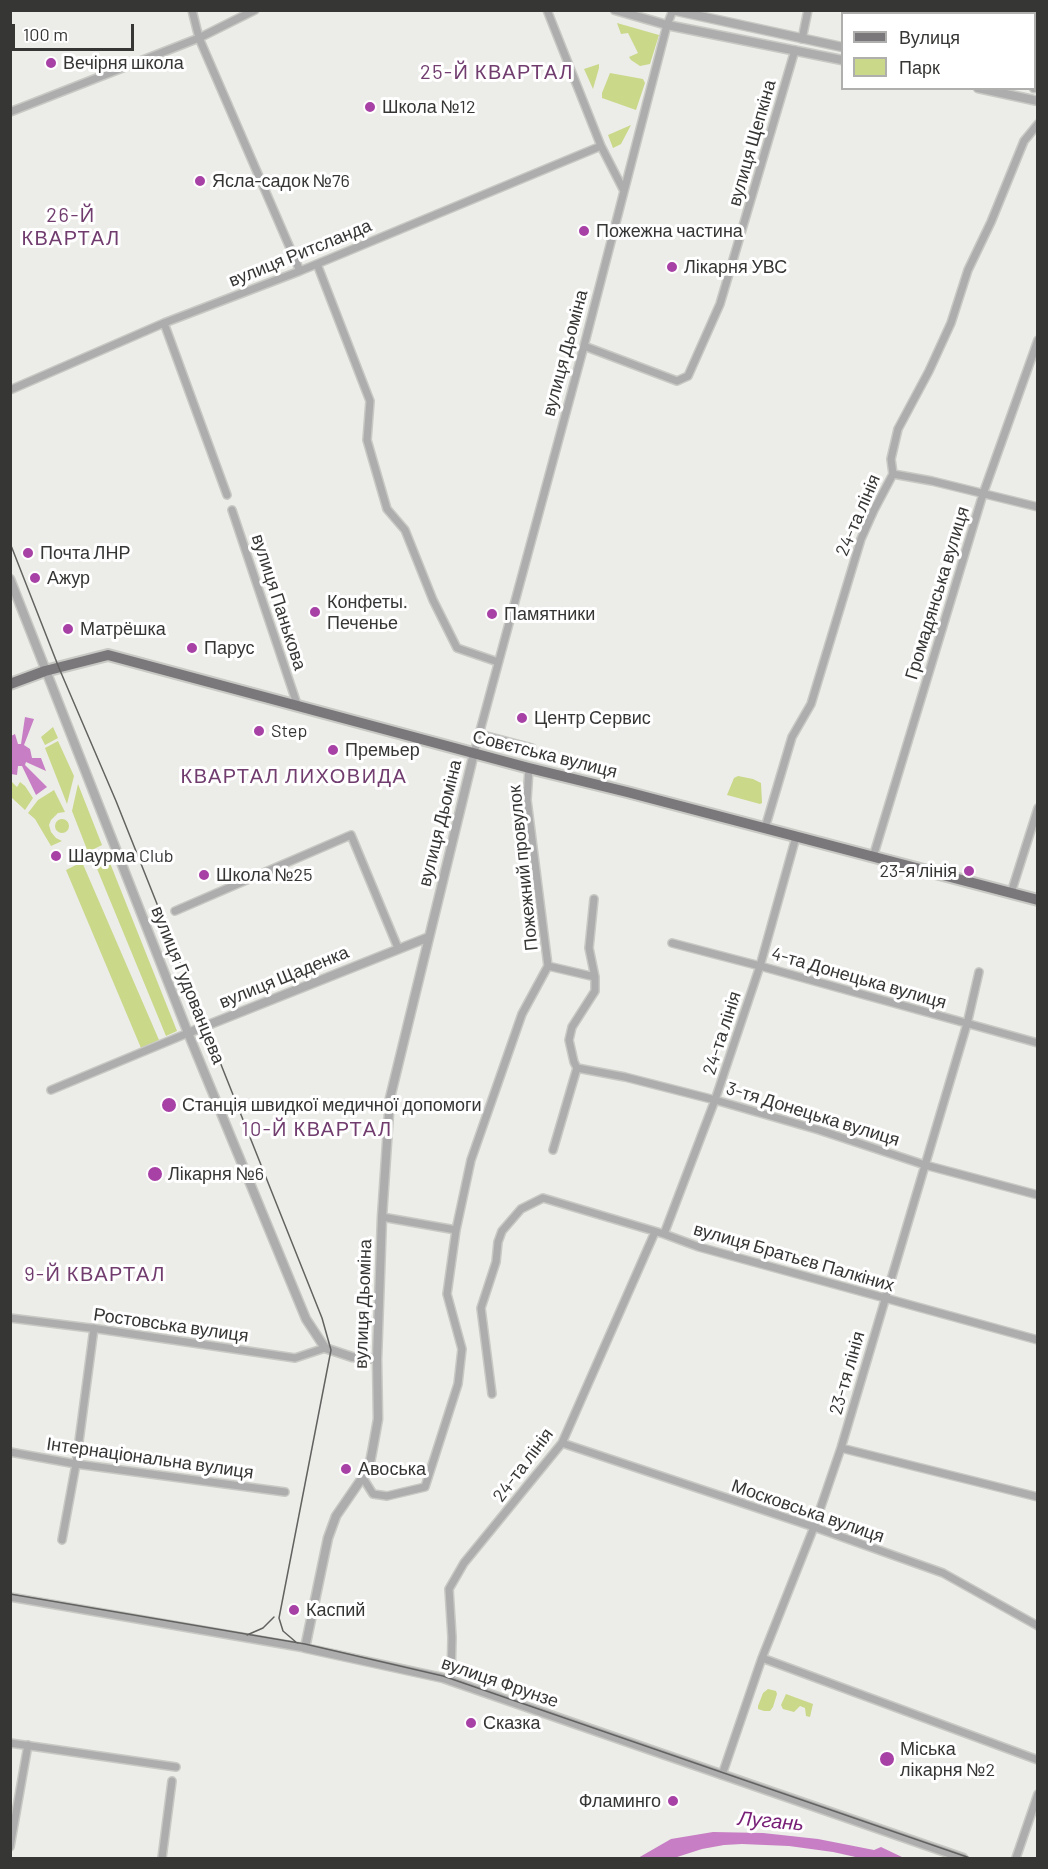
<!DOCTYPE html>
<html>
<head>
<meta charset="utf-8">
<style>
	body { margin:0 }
	#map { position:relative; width:1048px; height:1869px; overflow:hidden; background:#ecede8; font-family:Barlow,sans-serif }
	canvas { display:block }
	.frame { position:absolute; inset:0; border:12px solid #363735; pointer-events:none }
	.legend { position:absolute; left:841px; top:12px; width:195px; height:78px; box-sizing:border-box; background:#fff; border:2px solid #afafae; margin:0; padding:8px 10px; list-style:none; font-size:18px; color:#363735 }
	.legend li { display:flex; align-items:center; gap:12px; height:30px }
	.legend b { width:30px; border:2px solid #afafae }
	.scale { position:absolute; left:12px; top:24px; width:122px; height:27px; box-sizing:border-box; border:3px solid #363735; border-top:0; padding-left:8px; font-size:18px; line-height:21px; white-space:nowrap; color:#363735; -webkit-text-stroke:4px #fff; paint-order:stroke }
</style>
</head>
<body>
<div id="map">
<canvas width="1048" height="1869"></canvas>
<div class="frame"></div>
<ul class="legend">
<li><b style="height:8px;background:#7b787b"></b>Вулиця</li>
<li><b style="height:16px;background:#cad889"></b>Парк</li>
</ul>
<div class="scale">100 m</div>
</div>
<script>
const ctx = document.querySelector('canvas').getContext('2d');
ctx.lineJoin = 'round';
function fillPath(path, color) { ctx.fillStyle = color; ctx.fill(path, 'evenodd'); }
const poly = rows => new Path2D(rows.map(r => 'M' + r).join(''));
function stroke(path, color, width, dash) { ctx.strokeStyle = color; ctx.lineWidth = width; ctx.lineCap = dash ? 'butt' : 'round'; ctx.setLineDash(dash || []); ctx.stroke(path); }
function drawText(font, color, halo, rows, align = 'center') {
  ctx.font = font + ' Barlow,sans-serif'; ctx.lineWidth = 6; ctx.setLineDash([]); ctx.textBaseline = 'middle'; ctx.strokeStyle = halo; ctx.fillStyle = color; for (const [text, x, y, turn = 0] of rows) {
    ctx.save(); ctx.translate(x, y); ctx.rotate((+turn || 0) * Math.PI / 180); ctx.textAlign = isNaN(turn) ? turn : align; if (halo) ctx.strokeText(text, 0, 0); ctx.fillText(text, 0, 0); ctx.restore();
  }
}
const green = poly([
	[894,11,1020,10,1020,13,894,13],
	[1035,20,1037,21,1037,71,1035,70],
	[617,23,659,35,650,64,640,66,631,60,629,57,638,53,628,33,621,34],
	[599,64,599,68,593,89,584,69],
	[610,73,643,79,645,83,636,110,602,98,602,93],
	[631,125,621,144,613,148,608,135],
	[53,727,58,738,45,745,41,737],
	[58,741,74,776,67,804,45,748],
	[738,776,753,779,761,783,762,803,760,804,727,795,734,778],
	[11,781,17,787,20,782,25,786,33,798,25,810,11,797],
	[78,784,102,845,88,852,72,811],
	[54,790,65,812,58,813,51,820,49,825,51,832,56,838,62,841,51,846,35,819,28,813,38,800],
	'55 826a7 7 0 1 1 14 0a7 7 0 1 1-14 0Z',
	[106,853,177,1031,166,1036,93,859],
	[82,862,159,1040,141,1048,66,870],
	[768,1689,776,1691,777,1694,773,1707,770,1711,764,1711,758,1709,758,1706,763,1693],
	[786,1694,813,1704,810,1717,806,1716,805,1708,800,1706,794,1712,783,1709,781,1705]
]);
const water = poly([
	[25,717,34,719,24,745,30,749,32,758,41,758,46,771,26,762,25,765,47,787,36,795,22,766,18,766,17,775,11,774,11,736,15,734,18,744,21,744],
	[713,1832,763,1833,818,1839,874,1850,881,1847,904,1858,860,1858,833,1852,789,1846,742,1844,724,1845,702,1849,674,1858,638,1858,671,1839]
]);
const minor = poly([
	[192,10,199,38,300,271],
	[547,10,601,146,624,191],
	[802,39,808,10],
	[10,112,199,38,255,10],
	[317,264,370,401,367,440,387,509,405,530,433,600,457,648,498,662],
	[164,323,227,495],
	[584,346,677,381,688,376,720,304,795,50],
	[10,390,164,323,300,271,601,146],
	[893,474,932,481,1038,507],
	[232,510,297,704],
	[479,734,532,748],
	[474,753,584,346,667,25,673,10],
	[529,768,527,800,548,966],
	[765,828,792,737,811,704,861,539,874,510,893,474,891,459,898,429,929,371,951,323,968,270,991,222,1024,141,1038,124],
	[873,857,983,494,1038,340],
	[1011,893,1038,808],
	[175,911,351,835,398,948],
	[672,943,760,966,1038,1043],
	[548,966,595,977],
	[577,1068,625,1077,715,1100,819,1130,925,1165,1038,1195],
	[51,1090,188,1033],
	[553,1150,577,1068,574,1062,569,1040,572,1027,595,991,595,977,589,948,594,899],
	[382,1217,456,1230],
	[664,1234,715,1100,760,966,796,837],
	[10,1318,98,1329,295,1358,325,1348],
	[492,1394,481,1308,496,1262,498,1242,502,1231,521,1209,543,1198,664,1234,699,1247,1038,1340],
	[562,1443,814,1527,943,1573,1038,1626],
	[841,1448,1038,1497],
	[10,1452,76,1464,285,1492],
	[363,1478,373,1494,387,1496,425,1487,458,1384,462,1349,447,1294,456,1230,471,1160,522,1014,548,966],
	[62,1540,76,1464,94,1328],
	[10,1597,305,1648],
	[762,1658,1038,1760],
	[451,1681,452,1637,449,1589,464,1563,562,1443,655,1232],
	[10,1743,176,1767],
	[722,1775,762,1658,814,1527,841,1448,967,1024,979,972],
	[10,1847,28,1745],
	[162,1858,172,1781],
	[1016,1858,1038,1794]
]);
const tertiary = poly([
	[615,10,667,25,842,60],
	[672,10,842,47],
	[978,88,1038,101],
	[1034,88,1038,88],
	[10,579,188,1033,306,1319,325,1348,352,1357,377,1359],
	[474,753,390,1098,382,1217,377,1359,378,1419,373,1447,369,1468,336,1516,328,1538,305,1648,443,1678,963,1858],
	[188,1033,429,937]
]);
const primary = poly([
	[10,684,45,671,108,655,529,768,627,792,1038,900]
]);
const tram = poly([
	[10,543,59,668,116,801,322,1318,331,1350,279,1618,283,1631,297,1643],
	[10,1594,305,1644,443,1676,970,1858],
	[247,1635,263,1628,274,1617]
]);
const markers = [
	[51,63,6,"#a741a5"],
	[370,107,6,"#a741a5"],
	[200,181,6,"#a741a5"],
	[584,231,6,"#a741a5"],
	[672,267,6,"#a741a5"],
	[28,553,6,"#a741a5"],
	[35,578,6,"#a741a5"],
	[315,612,6,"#a741a5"],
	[492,614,6,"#a741a5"],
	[68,629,6,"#a741a5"],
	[192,648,6,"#a741a5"],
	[522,718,6,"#a741a5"],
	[259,731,6,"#a741a5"],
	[333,750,6,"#a741a5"],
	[56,856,6,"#a741a5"],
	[969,871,6,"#a741a5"],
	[204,875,6,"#a741a5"],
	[169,1105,8,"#a741a5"],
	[155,1174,8,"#a741a5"],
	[346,1469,6,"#a741a5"],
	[294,1610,6,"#a741a5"],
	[471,1723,6,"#a741a5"],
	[887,1759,8,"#a741a5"],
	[673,1801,6,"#a741a5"]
];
const poiNames = [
	["Вечірня школа",63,63],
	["Школа №12",382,107],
	["Ясла-садок №76",212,181],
	["Пожежна частина",596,231],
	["Лікарня УВС",684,267],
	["Почта ЛНР",40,553],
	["Ажур",47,578],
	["Конфеты.",327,602],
	["Печенье",327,623],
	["Памятники",504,614],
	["Матрёшка",80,629],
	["Парус",204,648],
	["Центр Сервис",534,718],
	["Step",271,731],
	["Премьер",345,750],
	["Шаурма Club",68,856],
	["23-я лінія",957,871,"right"],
	["Школа №25",216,875],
	["Станція швидкої медичної допомоги",182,1105],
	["Лікарня №6",168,1174],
	["Авоська",358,1469],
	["Каспий",306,1610],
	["Сказка",483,1723],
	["Міська",900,1749],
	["лікарня №2",900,1770],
	["Фламинго",661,1801,"right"]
];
const streetNames = [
	["вулиця Щепкіна",752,143,-74],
	["вулиця Ритсланда",300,253,-22],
	["вулиця Дьоміна",565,353,-75],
	["24-та лінія",858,515,-67],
	["Громадянська вулиця",937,593,-73],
	["вулиця Панькова",279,602,72],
	["Совєтська вулиця",545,754,14],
	["вулиця Дьоміна",440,823,-76],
	["Пожежний провулок",523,868,-96],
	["вулиця Щаденка",284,977,-22],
	["4-та Донецька вулиця",859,978,16],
	["вулиця Гудованцева",188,985,68],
	["24-та лінія",722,1033,-72],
	["3-тя Донецька вулиця",813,1114,17],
	["вулиця Братьєв Палкіних",794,1257,16],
	["вулиця Дьоміна",363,1304,-88],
	["Ростовська вулиця",171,1325,8],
	["23-тя лінія",847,1373,-74],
	["Інтернаціональна вулиця",150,1458,8],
	["24-та лінія",523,1465,-53],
	["Московська вулиця",808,1511,19],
	["вулиця Фрунзе",500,1682,19]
];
const neighbourhoodNames = [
	["25-Й КВАРТАЛ",497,72],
	["26-Й",71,215],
	["КВАРТАЛ",71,238],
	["КВАРТАЛ ЛИХОВИДА",294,776],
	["10-Й КВАРТАЛ",317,1129],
	["9-Й КВАРТАЛ",95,1274]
];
const waterNames = [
	["Лугань",771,1821,5]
];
fillPath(green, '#cad889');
fillPath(water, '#c77ec4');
stroke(minor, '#c8c9c4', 10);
stroke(tertiary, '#c8c9c4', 11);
stroke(primary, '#c8c9c4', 14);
stroke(minor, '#aeadae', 7);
stroke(tertiary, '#aeadae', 8);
stroke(primary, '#7b787b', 10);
stroke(tram, '#626361', 1.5);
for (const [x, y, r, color] of markers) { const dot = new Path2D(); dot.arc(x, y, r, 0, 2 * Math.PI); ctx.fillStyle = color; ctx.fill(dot); stroke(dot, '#fff', 2); }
drawText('18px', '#363735', '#fff', poiNames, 'left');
drawText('18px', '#363735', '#fff', streetNames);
ctx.letterSpacing = '1.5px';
drawText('20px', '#713d6f', '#fff', neighbourhoodNames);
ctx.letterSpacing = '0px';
drawText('italic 20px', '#782077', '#fff', waterNames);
</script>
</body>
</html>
